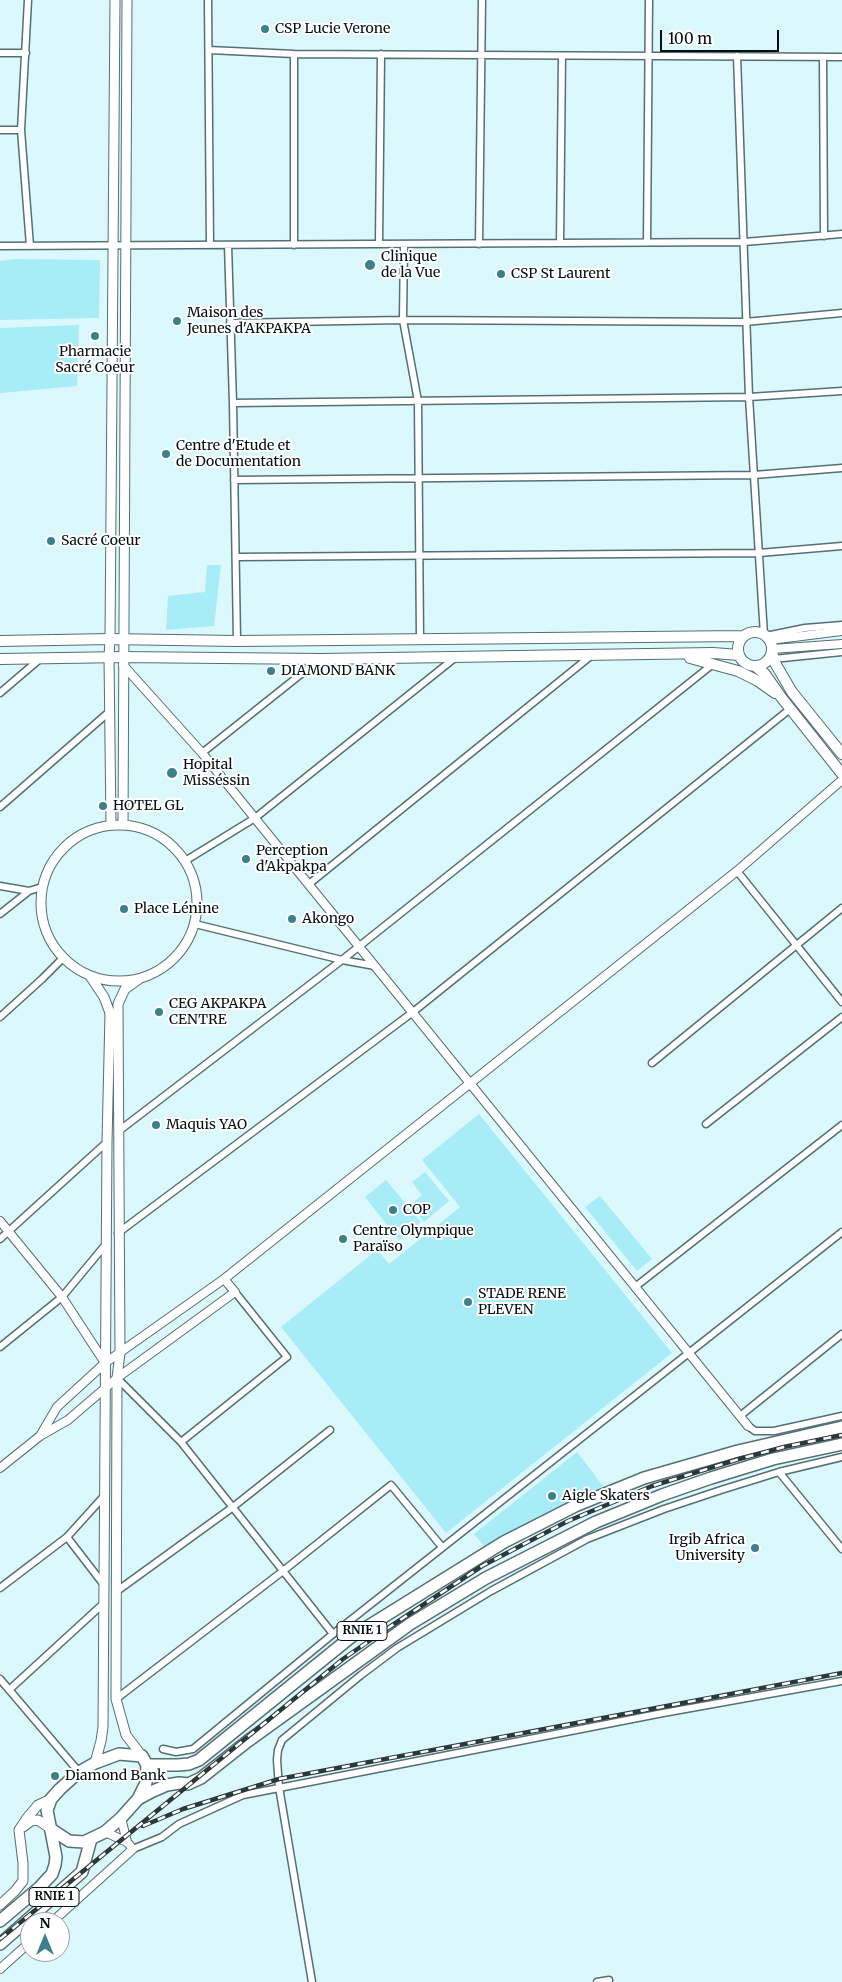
<!DOCTYPE html>
<html>
<head>
<meta charset="utf-8">
<style>
	body { margin:0 }
	#map { position:relative; width:842px; height:1982px; overflow:hidden; background:#dbf8fd; font-family:Merriweather,serif }
	canvas { display:block }
	.north { position:absolute; left:20px; top:1912px; width:50px; height:50px; box-sizing:border-box; background:#fff; border:1px solid #9b9f9f; border-radius:50%; rotate:0deg; font-size:14px; font-weight:700; line-height:20px; text-align:center; color:#050e0f }
	.north::after { content:''; display:block; margin:auto; width:18px; height:22px; background:#3b818c; clip-path:polygon(50% 0,100% 100%,50% 72%,0 100%) }
	.scale { position:absolute; left:660px; top:30px; width:119px; height:22px; box-sizing:border-box; border:2px solid #050e0f; border-top:0; padding-left:6px; font-size:15px; line-height:18px; white-space:nowrap; color:#050e0f; -webkit-text-stroke:4px #fff; paint-order:stroke }
</style>
</head>
<body>
<div id="map">
<canvas width="842" height="1982"></canvas>
<div class="north">N</div>
<div class="scale">100 m</div>
</div>
<script>
const ctx = document.querySelector('canvas').getContext('2d');
ctx.lineJoin = 'round';
function fillPath(path, color) { ctx.fillStyle = color; ctx.fill(path, 'evenodd'); }
const poly = rows => new Path2D(rows.map(r => 'M' + r).join(''));
function stroke(path, color, width, dash) { ctx.strokeStyle = color; ctx.lineWidth = width; ctx.lineCap = dash ? 'butt' : 'round'; ctx.setLineDash(dash || []); ctx.stroke(path); }
function drawText(font, color, halo, rows, align = 'center') {
  ctx.font = font + ' Merriweather,serif'; ctx.lineWidth = 4; ctx.setLineDash([]); ctx.textBaseline = 'middle'; ctx.strokeStyle = halo; ctx.fillStyle = color; for (const [text, x, y, turn = 0] of rows) {
    ctx.save(); ctx.translate(x, y); ctx.rotate((+turn || 0) * Math.PI / 180); ctx.textAlign = isNaN(turn) ? turn : align; if (halo) ctx.strokeText(text, 0, 0); ctx.fillText(text, 0, 0); ctx.restore();
  }
}
const green = poly([
	[14,259,100,260,99,318,0,320,0,261],
	[79,325,77,386,0,393,0,328],
	[207,565,221,565,214,626,166,630,168,596,205,592],
	[479,1114,672,1353,446,1533,281,1327,377,1250,389,1264,460,1207,422,1160],
	[425,1172,449,1201,424,1222,410,1205,422,1195,412,1182],
	[386,1180,421,1222,399,1240,365,1197],
	[600,1196,652,1259,637,1271,585,1207],
	[577,1452,603,1486,484,1546,474,1534]
]);
const minor = poly([
	[28,0,21,130,30,246],
	[208,0,210,245],
	[209,50,294,54,842,57],
	[0,53,26,53],
	[737,56,749,397,764,635],
	[823,57,824,236],
	[0,130,21,130],
	[647,242,649,0],
	[379,243,381,54],
	[560,243,562,56],
	[479,244,482,0],
	[228,245,233,403,237,641],
	[294,245,294,54],
	[404,245,403,320,418,401,420,639],
	[0,246,744,242,842,234],
	[230,323,403,320,745,322,842,313],
	[233,403,749,397,842,391],
	[234,480,754,475,842,468],
	[236,557,759,553,842,546],
	[766,636,805,628,842,625],
	[773,659,842,652],
	[0,693,41,658],
	[202,753,320,659],
	[0,807,109,712],
	[185,861,255,818,456,657],
	[737,871,842,1002],
	[309,884,592,655],
	[0,886,29,891,42,887],
	[0,914,29,891],
	[195,924,342,960,375,966],
	[0,1017,42,979,63,958],
	[652,1063,842,908],
	[706,1124,842,1017],
	[120,1130,342,960,713,664],
	[118,1233,413,1012,790,709],
	[0,1239,107,1142],
	[635,1287,842,1125],
	[0,1347,62,1297,106,1244],
	[117,1378,181,1442,333,1634],
	[740,1416,842,1334],
	[748,1426,755,1431,774,1431,842,1416],
	[181,1442,287,1357,235,1292],
	[779,1472,842,1549],
	[67,1537,104,1585],
	[0,1588,67,1537,105,1495],
	[117,1591,233,1507,330,1430],
	[0,1679,79,1772],
	[9,1690,104,1603],
	[116,1699,283,1571,391,1485,442,1547],
	[163,1749,176,1752,193,1749,333,1634,842,1232],
	[133,1849,162,1837,179,1824,243,1795,663,1713,842,1681],
	[312,1982,279,1787,277,1760,278,1750,282,1740,361,1675,397,1648,491,1591,587,1539,664,1509,721,1490,779,1472,842,1457],
	[597,1982,609,1980]
]);
const tertiary = poly([
	[770,640,842,631],
	[772,649,842,644],
	[123,665,202,753,748,1426],
	[0,1221,62,1297,105,1363],
	[40,1436,57,1407,105,1363,224,1279,737,871,842,780],
	[0,1468,40,1436,68,1420,117,1378,235,1292,224,1279],
	[121,1818,127,1842],
	[52,1922,133,1849,127,1842,105,1832],
	[0,1969,30,1942]
]);
const secondary = poly([
	'41 903a78 78 0 1 1 156 0a78 78 0 1 1-156 0Z',
	[111,825,109,657,110,639,115,0],
	[123,825,127,0],
	[90,976,104,997,110,1013,107,1142,103,1727,101,1741,95,1763],
	[139,979,125,989,118,1004,120,1353,117,1378,116,1699,126,1735,142,1756],
	[23,1827,31,1821,38,1820,51,1829],
	[0,1905,15,1891,23,1881,23,1863,19,1830,27,1818,38,1805,51,1799]
]);
const primary = poly([
	'738 649a17 17 0 1 1 34 0a17 17 0 1 1-34 0Z',
	[0,641,110,639,237,641,744,636],
	[772,652,775,663,792,692,842,754],
	[690,658,738,671,758,681,775,693],
	[0,659,123,657,321,659,713,653,739,655],
	[755,666,765,674,781,697,842,774]
]);
const trunk = poly([
	[138,1799,146,1783,147,1765],
	[51,1829,69,1841,84,1842,105,1832,121,1818,138,1799,153,1791,167,1785,179,1783,188,1784,201,1778,248,1741,410,1624,486,1578,596,1522,662,1495,711,1478,773,1459,842,1444],
	[0,1921,39,1888,52,1874,55,1865,56,1857,47,1810,51,1799,60,1789,79,1772,95,1763,119,1754,142,1756,147,1765,178,1765,189,1764,199,1760,351,1637,504,1542,575,1506,644,1478,738,1451,842,1427],
	[0,1944,82,1872,91,1839]
]);
const rail = poly([
	[143,1826,183,1809,279,1779,842,1673],
	[0,1939,343,1659,382,1632,482,1566,568,1521,652,1486,739,1459,784,1447,842,1435]
]);
const markers = [
	[265,29,5,"#3b818c"],
	[370,265,6,"#3b818c"],
	[501,274,5,"#3b818c"],
	[177,321,5,"#3b818c"],
	[95,336,5,"#3b818c"],
	[166,454,5,"#3b818c"],
	[51,541,5,"#3b818c"],
	[271,671,5,"#3b818c"],
	[172,773,6,"#3b818c"],
	[103,806,5,"#3b818c"],
	[246,859,5,"#3b818c"],
	[124,909,5,"#3b818c"],
	[292,919,5,"#3b818c"],
	[159,1012,5,"#3b818c"],
	[156,1125,5,"#3b818c"],
	[393,1210,5,"#3b818c"],
	[343,1239,5,"#3b818c"],
	[468,1302,5,"#3b818c"],
	[552,1496,5,"#3b818c"],
	[755,1548,5,"#3b818c"],
	[55,1776,5,"#3b818c"]
];
const shields = [
	[362,1631,50],
	[54,1897,50]
];
const shieldNames = [
	["RNIE 1",362,1631],
	["RNIE 1",54,1897]
];
const poiNames = [
	["CSP Lucie Verone",275,29],
	["Clinique",381,257],
	["de la Vue",381,273],
	["CSP St Laurent",511,274],
	["Maison des",187,313],
	["Jeunes d'AKPAKPA",187,329],
	["Pharmacie",95,352,"center"],
	["Sacré Coeur",95,368,"center"],
	["Centre d'Etude et",176,446],
	["de Documentation",176,462],
	["Sacré Coeur",61,541],
	["DIAMOND BANK",281,671],
	["Hopital",183,765],
	["Misséssin",183,781],
	["HOTEL GL",113,806],
	["Perception",256,851],
	["d'Akpakpa",256,867],
	["Place Lénine",134,909],
	["Akongo",302,919],
	["CEG AKPAKPA",169,1004],
	["CENTRE",169,1020],
	["Maquis YAO",166,1125],
	["COP",403,1210],
	["Centre Olympique",353,1231],
	["Paraïso",353,1247],
	["STADE RENE",478,1294],
	["PLEVEN",478,1310],
	["Aigle Skaters",562,1496],
	["Irgib Africa",745,1540,"right"],
	["University",745,1556,"right"],
	["Diamond Bank",65,1776]
];
fillPath(green, '#a8ecf7');
stroke(minor, '#556f73', 9);
stroke(tertiary, '#556f73', 10);
stroke(secondary, '#556f73', 11);
stroke(primary, '#556f73', 12);
stroke(trunk, '#556f73', 14);
stroke(minor, '#fff', 6);
stroke(tertiary, '#fff', 8);
stroke(secondary, '#fff', 9);
stroke(primary, '#fff', 10);
stroke(trunk, '#fff', 11);
stroke(rail, '#2b3839', 4.5);
stroke(rail, '#fff', 2.5, [8]);
for (const [x, y, r, color] of markers) { const dot = new Path2D(); dot.arc(x, y, r, 0, 2 * Math.PI); ctx.fillStyle = color; ctx.fill(dot); stroke(dot, '#fff', 2); }
for (const [x, y, w] of shields) { const box = new Path2D(); box.roundRect(x - w / 2, y - 9.5, w, 19, 4); ctx.fillStyle = '#fff'; ctx.fill(box); stroke(box, '#050e0f', 1); }
drawText('bold 12px', '#050e0f', null, shieldNames);
drawText('14px', '#050e0f', '#fff', poiNames, 'left');
</script>
</body>
</html>
